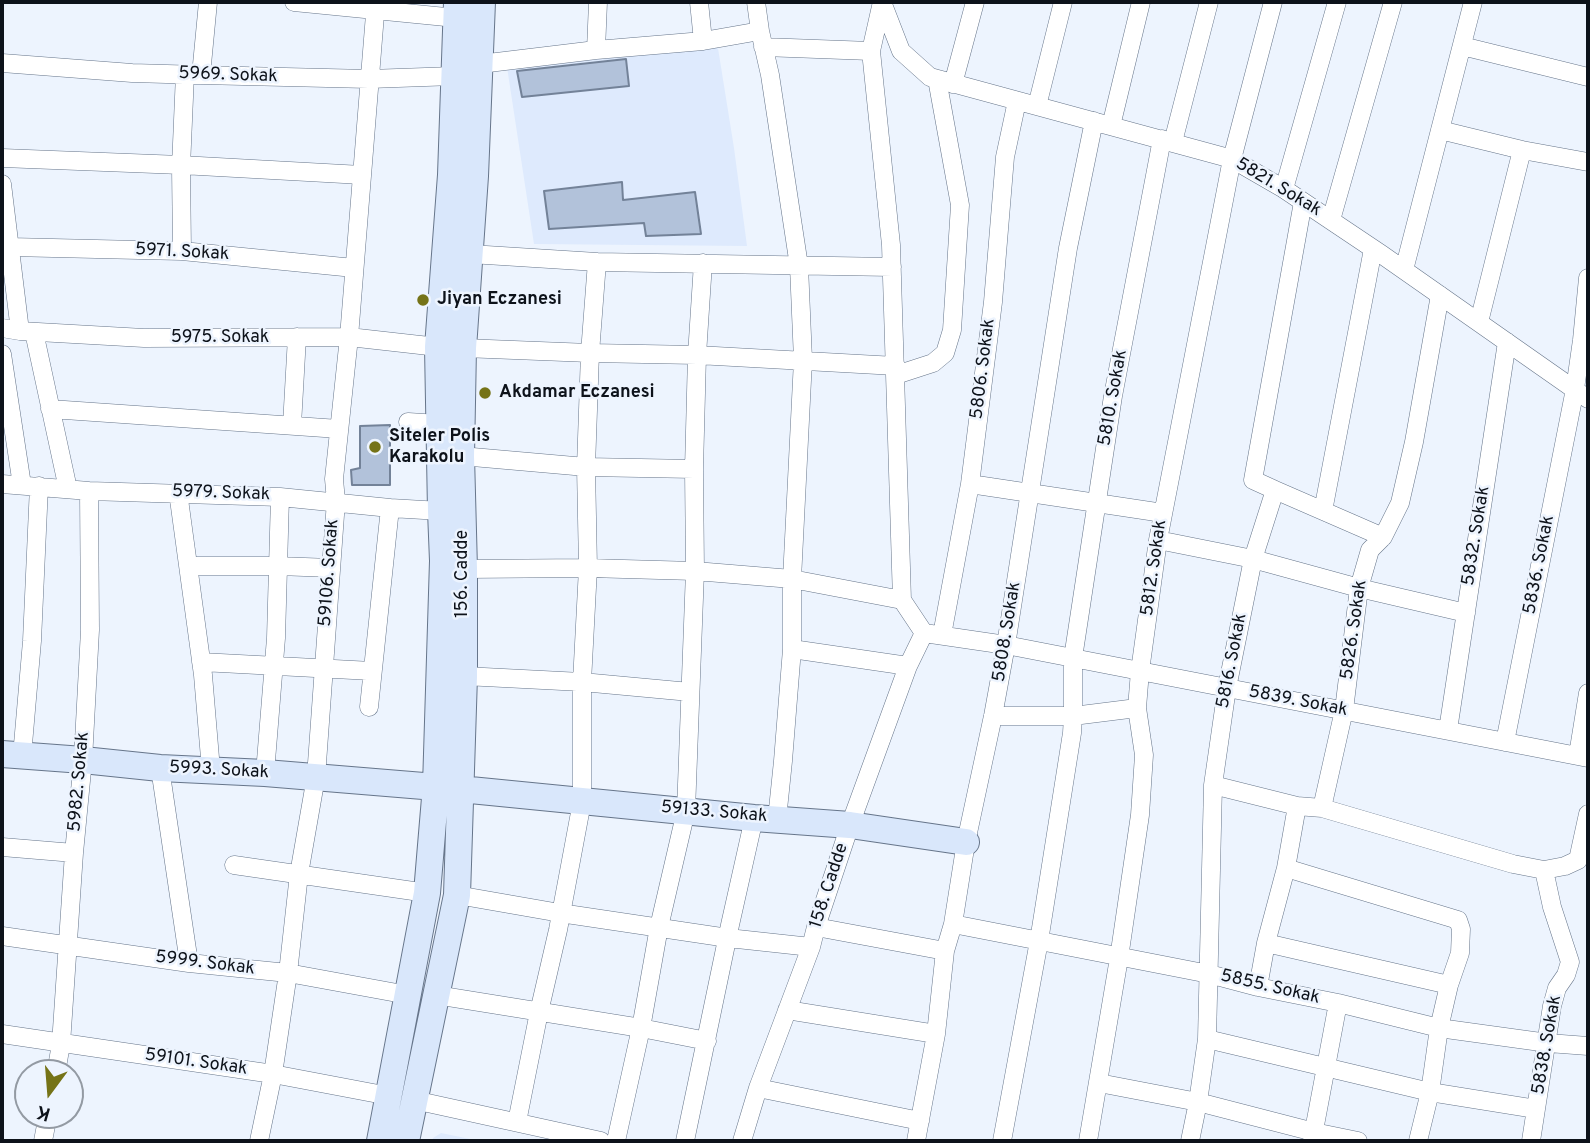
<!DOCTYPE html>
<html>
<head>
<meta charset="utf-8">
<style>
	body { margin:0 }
	#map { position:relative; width:1590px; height:1143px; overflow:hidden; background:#edf4fe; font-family:Overpass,sans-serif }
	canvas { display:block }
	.frame { position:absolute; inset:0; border:4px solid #0d121a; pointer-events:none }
	.north { position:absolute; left:14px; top:1059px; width:70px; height:70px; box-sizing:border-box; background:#edf4fe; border:2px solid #939aa3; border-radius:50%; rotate:196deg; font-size:19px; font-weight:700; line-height:28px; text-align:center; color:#0d121a }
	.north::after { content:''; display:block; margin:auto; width:24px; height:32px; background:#757317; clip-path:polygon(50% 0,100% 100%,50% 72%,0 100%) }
</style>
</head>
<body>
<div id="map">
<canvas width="1590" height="1143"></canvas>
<div class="frame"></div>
<div class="north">K</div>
</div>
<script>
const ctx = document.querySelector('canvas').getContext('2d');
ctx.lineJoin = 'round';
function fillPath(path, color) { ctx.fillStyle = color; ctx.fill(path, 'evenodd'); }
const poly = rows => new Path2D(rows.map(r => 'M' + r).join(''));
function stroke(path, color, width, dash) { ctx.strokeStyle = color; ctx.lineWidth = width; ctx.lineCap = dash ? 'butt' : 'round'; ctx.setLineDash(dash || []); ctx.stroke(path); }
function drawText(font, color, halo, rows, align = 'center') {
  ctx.font = font + ' Overpass,sans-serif'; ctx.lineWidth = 5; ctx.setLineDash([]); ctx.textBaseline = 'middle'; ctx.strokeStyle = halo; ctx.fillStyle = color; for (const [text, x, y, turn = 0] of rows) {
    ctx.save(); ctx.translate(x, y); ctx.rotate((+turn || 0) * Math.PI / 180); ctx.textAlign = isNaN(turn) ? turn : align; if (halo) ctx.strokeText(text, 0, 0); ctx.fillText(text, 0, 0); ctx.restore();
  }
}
const built = poly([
	[717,42,734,148,747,246,534,244,507,67],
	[441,1133,480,1141,432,1141,433,1138]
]);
const building = poly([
	[626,59,629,86,522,97,517,71,626,59],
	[622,182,623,200,695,192,701,234,646,236,644,223,549,229,544,191,622,182],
	[390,425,390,485,352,485,351,470,360,468,360,426,390,425]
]);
const street = poly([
	[294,2,456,18],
	[699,2,703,41],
	[756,2,760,31,770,75,799,266,803,360,792,579,792,649,783,761,777,819],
	[882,2,901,51,930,77,1232,159,1284,189,1381,254,1588,399],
	[882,2,871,51,891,245,902,600,924,633],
	[1462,46,1588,77],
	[763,47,871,51],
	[596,50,598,2],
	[2,63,132,73,201,75,369,79,454,76],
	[480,64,596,50,703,41,760,31],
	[201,75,208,2],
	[953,84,975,2],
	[1037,106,1063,2],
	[1111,126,1141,2],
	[1440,130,1522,150,1588,162],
	[1173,142,1209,2],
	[2,158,181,165,362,175],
	[2,184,20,331],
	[1284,189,1337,2],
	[1331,220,1393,2],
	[10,247,182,251,354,268],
	[182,251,181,167,185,74],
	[470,254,597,262,892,267],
	[1404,270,1473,2],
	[1479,322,1522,150],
	[2,328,20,331,144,338,349,337,438,347],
	[34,332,68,489],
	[463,348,590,353,697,355,896,366],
	[2,354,22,485],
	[896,375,933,363,945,353,952,330,960,205,937,79],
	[50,409,339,429],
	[408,422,439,424],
	[292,425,297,337],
	[461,456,586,467,694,469],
	[2,484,89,491,280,497,390,508,441,511],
	[970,484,1163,513],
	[1275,490,1383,537],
	[178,492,203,675,211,770],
	[1323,511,1373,249],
	[1158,540,1253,559,1359,588,1466,613],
	[188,566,278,566,331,568],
	[464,569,588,568,695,571,792,579,902,600],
	[924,633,1006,645,1588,758],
	[942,635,970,484,993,302,1005,157,1017,101],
	[792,649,908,666],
	[201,662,372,671],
	[464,676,582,682,690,692],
	[369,707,390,508],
	[993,716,1073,716,1137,708],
	[1448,730,1507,342],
	[1505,742,1575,389,1582,340,1588,278],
	[1578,755,1588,693],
	[22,756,32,641,39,486],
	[160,768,189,963],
	[265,773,276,638,280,497],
	[1213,785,1297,806,1322,808,1513,864,1544,870,1565,866,1578,860,1588,814],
	[1322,808,1344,710,1359,588,1370,550,1383,537,1400,503,1414,442,1440,295],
	[2,847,74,853],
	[234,865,427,893],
	[1286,868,1458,920,1461,929,1460,953,1449,985,1439,1028,1430,1092,1418,1141],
	[457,895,560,913,728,938,811,947],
	[953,924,1209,974,1258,987,1338,1003,1439,1028,1548,1043,1588,1046],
	[816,927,945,951],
	[2,936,189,963,288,973,408,995],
	[1266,943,1449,985],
	[1258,987,1266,943,1286,868,1297,806],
	[436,995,641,1028,707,1041],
	[787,1010,936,1034],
	[2,1034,273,1074,389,1096],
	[1207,1039,1430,1092,1536,1109],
	[56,1073,61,1044,74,853,83,760,90,630,89,491],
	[1099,1083,1198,1102,1314,1132,1358,1141],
	[758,1088,920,1121],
	[414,1100,601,1141],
	[517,1122,539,1012,558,930,582,802,582,682,588,568,586,467,590,353,597,262],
	[43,1141,48,1115],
	[259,1141,273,1074,288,973,299,874,316,777,336,501,334,479,349,337,376,2],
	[616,1141,641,1028,659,927,686,811,695,571,694,469,697,355,703,263],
	[685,1141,730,925,754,818],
	[742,1141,758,1088,811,947,816,927,850,825,908,666,924,633],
	[916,1141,936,1034,945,951,953,924,966,842,993,716,1006,645,1068,248,1094,121],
	[1002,1141,1039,941,1072,733,1073,716,1073,658,1113,396,1162,139],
	[1088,1141,1119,958,1140,815,1144,755,1137,708,1140,671,1158,540,1232,159,1273,2],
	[1190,1141,1198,1102,1207,1039,1213,785,1227,688,1253,559,1275,490,1253,480,1303,202],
	[1312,1141,1338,1003],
	[1531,1141,1552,1006,1557,988,1566,975,1570,962,1552,907,1544,870]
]);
const secondary = poly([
	[2,754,83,760,160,768,265,773,460,789,754,818,850,825,966,842],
	[380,1141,427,893,436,786,443,561,441,511,438,347,451,175,457,2],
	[406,1141,457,895,464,676,464,569,461,456,463,348,475,176,482,2]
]);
const markers = [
	[423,300,7,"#757317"],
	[485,393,7,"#757317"],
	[375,447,7,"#757317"]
];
const streetNames = [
	["5969. Sokak",228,76,2],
	["5821. Sokak",1278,188,31],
	["5971. Sokak",182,253,3],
	["5975. Sokak",220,338],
	["5806. Sokak",984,369,-83],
	["5810. Sokak",1114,398,-80],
	["5979. Sokak",221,494,2],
	["5832. Sokak",1477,536,-81],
	["5836. Sokak",1540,565,-79],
	["5812. Sokak",1155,568,-82],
	["59106. Sokak",330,573,-86],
	["156. Cadde",463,574,-90],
	["5826. Sokak",1355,630,-82],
	["5808. Sokak",1008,632,-81],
	["5816. Sokak",1233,661,-79],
	["5839. Sokak",1298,702,11],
	["5993. Sokak",219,771,3],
	["5982. Sokak",80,782,-85],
	["59133. Sokak",714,813,5],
	["158. Cadde",830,886,-72],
	["5999. Sokak",205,964,7],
	["5855. Sokak",1270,988,13],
	["5838. Sokak",1548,1045,-80],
	["59101. Sokak",196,1063,8]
];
const poiNames = [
	["Jiyan Eczanesi",437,300],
	["Akdamar Eczanesi",499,393],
	["Siteler Polis",389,437],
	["Karakolu",389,458]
];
fillPath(built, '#deeafd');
fillPath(building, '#b2c2da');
stroke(building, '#738298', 2);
stroke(street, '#66758a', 19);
stroke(secondary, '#66758a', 28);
stroke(street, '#fff', 18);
stroke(secondary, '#d9e7fb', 26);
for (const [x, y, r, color] of markers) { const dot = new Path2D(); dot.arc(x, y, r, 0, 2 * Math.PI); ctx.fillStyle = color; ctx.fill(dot); stroke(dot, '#edf4fe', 2.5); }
drawText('18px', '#0d121a', '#edf4fe', streetNames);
drawText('bold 18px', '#0d121a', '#edf4fe', poiNames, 'left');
</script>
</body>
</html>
